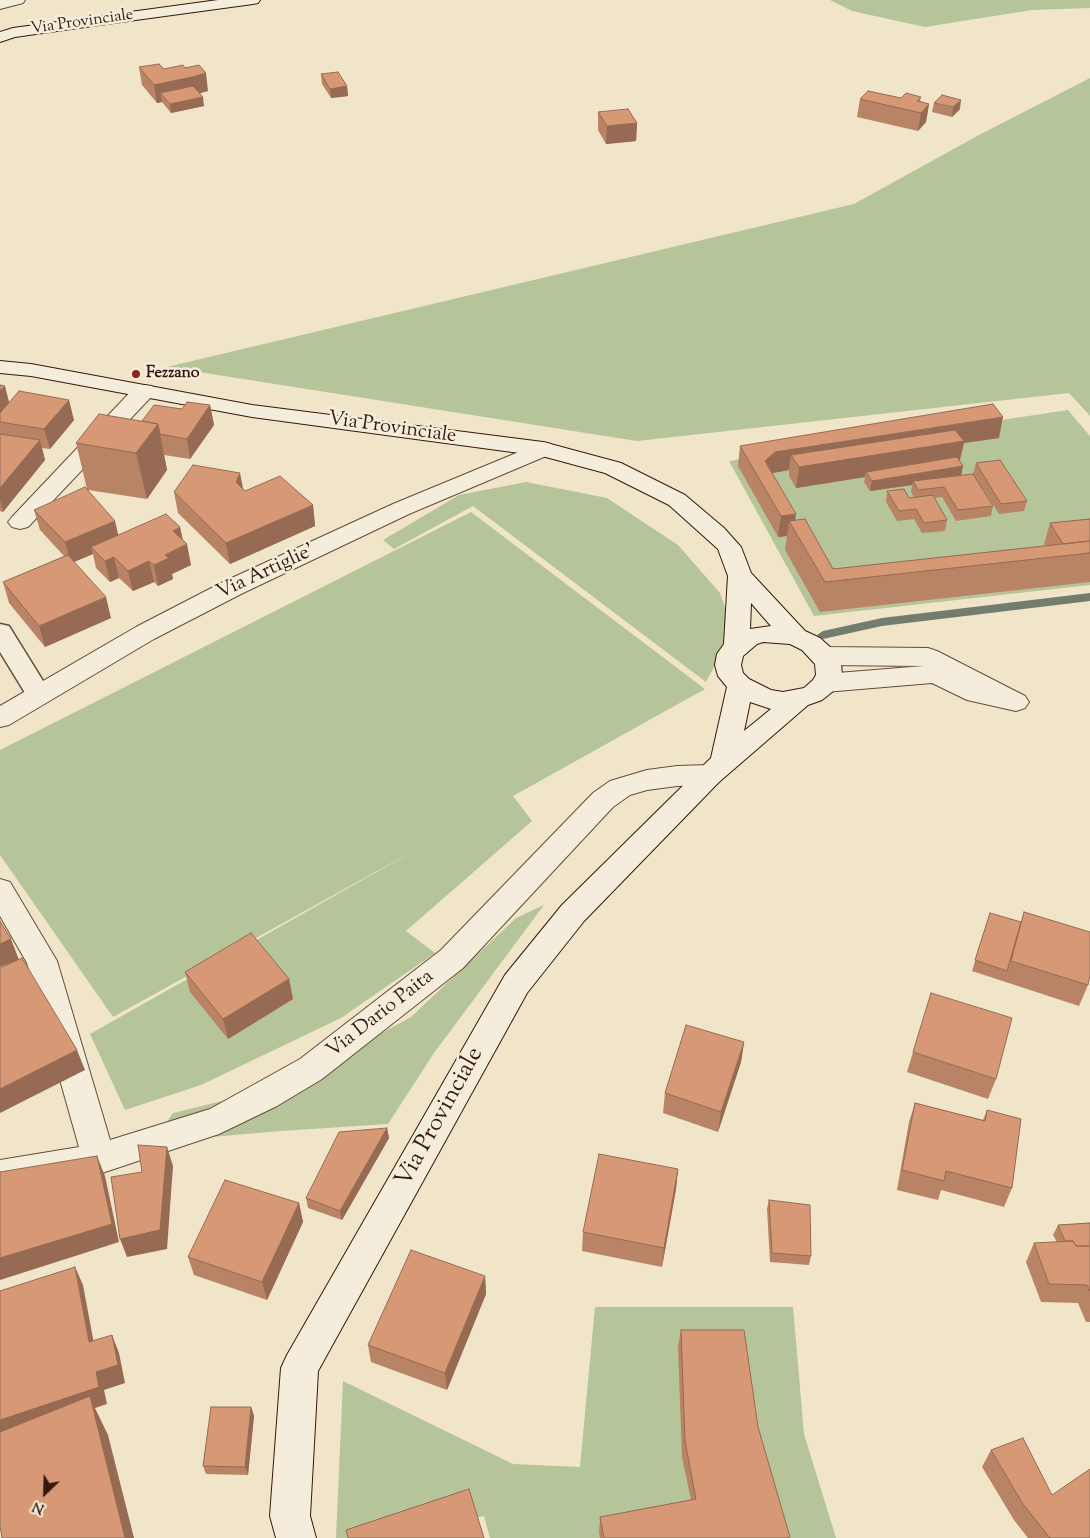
<!DOCTYPE html>
<html>
<head>
<meta charset="utf-8">
<style>
	body { margin:0 }
	#map { position:relative; width:1090px; height:1538px; overflow:hidden; background:#f0e4c9; font-family:"Sorts Mill Goudy",serif }
	canvas { display:block }
	.north { position:absolute; left:20px; top:1468px; width:50px; height:50px; -webkit-text-stroke:4px #f5eddc; paint-order:stroke; rotate:204deg; font-size:14px; font-weight:700; line-height:20px; text-align:center; color:#36190c }
	.north::after { content:''; display:block; margin:auto; width:18px; height:22px; background:#36190c; clip-path:polygon(50% 0,100% 100%,50% 72%,0 100%) }
</style>
</head>
<body>
<div id="map">
<canvas width="1090" height="1538"></canvas>
<div class="north">N</div>
</div>
<script>
const ctx = document.querySelector('canvas').getContext('2d');
ctx.lineJoin = 'round';
function fillPath(path, color) { ctx.fillStyle = color; ctx.fill(path, 'evenodd'); }
const poly = rows => new Path2D(rows.map(r => 'M' + r).join(''));
function stroke(path, color, width, dash) { ctx.strokeStyle = color; ctx.lineWidth = width; ctx.lineCap = dash ? 'butt' : 'round'; ctx.setLineDash(dash || []); ctx.stroke(path); }
function drawText(font, color, halo, rows, align = 'center') {
  ctx.font = font + ' "Sorts Mill Goudy",serif'; ctx.lineWidth = 5; ctx.setLineDash([]); ctx.textBaseline = 'middle'; ctx.strokeStyle = halo; ctx.fillStyle = color; for (const [text, x, y, turn = 0] of rows) {
    ctx.save(); ctx.translate(x, y); ctx.rotate((+turn || 0) * Math.PI / 180); ctx.textAlign = isNaN(turn) ? turn : align; if (halo) ctx.strokeText(text, 0, 0); ctx.fillText(text, 0, 0); ctx.restore();
  }
}
const green = poly([
	[830,0,1090,0,1090,8,1032,10,925,27,852,11],
	[1090,78,1090,416,1069,393,637,441,167,367,854,204,979,135],
	[1068,410,1090,436,1090,585,814,616,729,461],
	[526,482,607,498,678,545,720,593,733,631,706,682,473,506,394,549,383,540,459,495],
	[471,512,705,689,513,796,532,821,406,931,435,953,341,1018,201,1085,125,1110,90,1034,428,843,113,1017,0,855,0,750],
	[544,905,434,1053,388,1124,281,1131,153,1142,173,1113,287,1085,411,1017,516,918],
	[595,1307,793,1307,804,1434,836,1538,490,1538,484,1516,390,1538,336,1538,343,1381,513,1464,580,1467]
]);
const stream = poly([
	[1090,593,1090,601,882,626,823,639,817,635,823,631,882,618,1090,593]
]);
const service = poly([
	[0,624,9,626,48,689,52,695,48,701,39,704,30,701,0,652,0,624]
]);
const minor = poly([
	[0,0,25,0,23,3,0,9,0,0],
	[144,385,152,386,155,391,152,396,28,527,20,529,12,527,8,522,12,517,136,386,144,385],
	[543,442,551,444,554,449,551,454,409,514,241,594,154,639,9,725,0,727,0,706,136,627,223,582,393,504,543,442],
	[824,647,928,648,937,651,1025,696,1029,702,1025,708,1016,711,967,700,932,683,825,692,816,689,812,683,816,677,825,674,924,666,824,665,815,662,811,656,815,650,824,647],
	[709,765,719,768,723,775,719,782,709,785,677,786,647,790,630,795,613,807,463,968,322,1079,277,1106,219,1134,99,1174,0,1190,0,1160,79,1147,27,963,0,916,0,879,10,882,57,961,110,1140,210,1109,300,1059,441,950,593,793,610,781,647,770,677,766,709,765]
]);
const secondary = poly([
	[218,0,260,0,258,3,253,4,99,25,15,37,0,42,0,32,13,28,218,0],
	[0,361,31,364,252,405,543,442,621,463,685,495,724,528,741,547,751,573,805,631,820,638,830,647,841,663,842,675,832,692,822,700,808,705,719,782,584,921,527,993,318,1371,310,1516,316,1538,276,1538,270,1516,281,1368,287,1355,505,975,562,905,711,758,727,687,718,676,715,665,717,654,724,644,728,576,718,549,669,505,605,473,542,456,252,417,31,376,0,373,0,361],
	[751,603,771,626,750,629,751,603],
	[763,642,790,644,802,650,815,664,816,675,813,680,804,688,783,692,771,690,749,679,743,673,741,665,743,656,757,644,763,642],
	[750,702,771,709,744,731,750,702]
]);
const wall = poly([
	[139,67,164,69,208,91,200,93,204,106,171,113,162,102,157,103,142,85],
	[321,74,347,86,348,96,331,98,322,84],
	[921,97,920,101,929,104,926,122,918,131,857,117,860,99,901,98],
	[934,103,960,109,952,117,932,112],
	[598,112,637,123,636,141,606,144,598,130],
	[0,385,9,402,74,420,50,449,42,448,45,460,3,512,0,511],
	[210,405,214,425,190,459,164,455,167,470,147,499,88,490,118,535,180,527,183,541,191,565,172,574,173,579,158,586,154,582,133,591,119,578,110,582,96,568,93,554,74,562,111,618,45,647,9,603,3,582,64,556,40,530,34,510,87,489,76,443,182,409],
	[999,438,964,443,960,461,961,475,993,506,991,516,956,521,942,497,934,498,947,520,945,531,922,533,914,519,897,521,886,502,887,491,909,498,914,497,911,492,912,485,870,491,864,482,865,477,796,488,789,476,789,470,772,473,796,520,833,569,1045,546,1044,544,1050,523,1090,519,1090,582,820,612,785,550,787,536,778,537,738,466,740,446],
	[976,463,1027,501,1024,511,999,514,973,474],
	[243,488,245,491,313,505,315,526,230,564,178,513,174,492],
	[1024,912,1088,985,1079,1006,972,971,990,913,1021,922],
	[185,972,289,979,293,999,228,1039,190,992],
	[744,1042,741,1062,718,1132,663,1113,665,1093],
	[913,1052,996,1079,988,1099,907,1072],
	[915,1103,983,1120,987,1110,1012,1188,1004,1207,941,1190,938,1200,897,1190,909,1122],
	[387,1128,389,1138,342,1220,308,1208,306,1198],
	[678,1169,676,1189,662,1267,582,1251,583,1232],
	[769,1200,811,1256,809,1265,770,1262,767,1209],
	[299,1203,303,1222,267,1300,194,1275,188,1257],
	[1090,1223,1090,1322,1086,1322,1078,1303,1041,1302,1026,1262,1034,1243,1057,1242,1053,1235,1058,1225],
	[485,1276,486,1294,447,1390,371,1362,368,1345],
	[681,1330,758,1427,789,1538,600,1538,599,1532,600,1517,691,1500,682,1457,678,1347],
	[251,1407,254,1416,248,1475,206,1474,203,1466],
	[991,1450,1052,1495,1090,1538,1028,1538,1014,1520,982,1467]
]);
const shadedWall = poly([
	[206,73,208,91,194,95,160,93,162,102,157,103,154,85],
	[347,86,348,96,331,98,330,89],
	[203,97,204,106,171,113,170,104],
	[961,100,960,109,952,117,953,107],
	[929,104,926,122,918,131,921,113],
	[637,123,636,141,606,144,607,126],
	[5,386,10,406,0,418,0,391],
	[69,400,74,420,50,449,44,429],
	[210,405,214,425,190,459,187,439],
	[1003,417,999,438,964,443,959,462,866,472,865,477,796,488,799,467,791,455,789,470,773,473,763,481,765,461,775,452],
	[158,424,167,470,147,499,136,453],
	[40,440,45,460,3,512,0,500,0,488],
	[963,466,961,477,913,481,912,485,870,491,872,481],
	[240,473,244,493,236,482],
	[313,505,315,526,230,564,226,543],
	[796,514,794,529,789,521,787,536,778,537,781,516],
	[115,521,120,542,91,547,93,554,71,563,65,542],
	[180,527,184,546,187,544,191,565,172,574,173,579,158,586,154,565,165,555,173,531],
	[114,557,119,578,110,582,105,561],
	[149,561,154,582,133,591,128,571],
	[106,597,111,618,45,647,39,626],
	[11,939,19,960,0,967,0,944],
	[289,979,293,999,228,1039,223,1019],
	[744,1042,741,1062,718,1132,721,1112],
	[77,1050,85,1070,0,1113,0,1089],
	[387,1128,389,1138,342,1220,340,1211],
	[167,1147,173,1166,167,1249,127,1257,120,1239],
	[97,1156,105,1176,119,1242,0,1280,0,1258],
	[678,1169,676,1189,662,1267,664,1248],
	[299,1203,303,1222,267,1300,262,1282],
	[75,1267,83,1285,97,1360,89,1342],
	[485,1276,486,1294,447,1390,445,1373],
	[112,1335,119,1353,125,1383,104,1390,107,1404,95,1408,108,1435,134,1538,125,1538,0,1440,0,1420,96,1372],
	[251,1407,254,1416,248,1475,245,1467]
]);
const building = poly([
	[159,64,164,69,183,65,185,68,199,65,206,73,192,77,154,85,139,67,159,64],
	[338,72,347,86,330,89,321,74,338,72],
	[193,86,203,97,170,104,160,93,193,86],
	[868,91,901,98,906,93,921,97,917,101,929,104,921,113,860,99,868,91],
	[942,95,961,100,953,107,934,103,942,95],
	[628,109,637,123,607,126,598,112,628,109],
	[0,385,5,386,0,391,0,385],
	[19,391,69,400,44,429,0,422,0,413,19,391],
	[187,402,210,405,187,439,160,434,158,424,142,421,154,405,182,409,187,402],
	[993,404,1003,417,775,452,765,461,796,514,781,516,740,446,993,404],
	[99,414,158,424,136,453,76,443,99,414],
	[955,430,964,441,799,467,791,455,955,430],
	[0,434,40,440,0,488,0,434],
	[957,457,963,466,872,481,866,472,957,457],
	[1000,460,1027,501,1001,504,976,463,1000,460],
	[193,465,240,473,236,482,245,491,280,476,313,505,226,543,174,492,193,465],
	[973,474,993,506,958,510,944,487,918,490,913,481,973,474],
	[85,487,115,521,65,542,34,510,85,487],
	[904,489,909,498,933,495,947,520,924,523,916,509,899,511,887,491,904,489],
	[166,514,180,527,173,531,187,544,165,555,169,558,154,565,149,561,128,571,114,557,105,561,91,547,166,514],
	[805,519,833,569,1090,541,1090,553,825,582,789,521,805,519],
	[1090,519,1090,541,1063,544,1050,523,1090,519],
	[68,555,106,597,39,626,3,582,68,555],
	[1024,912,1090,932,1090,975,1088,985,1011,961,1024,912],
	[990,913,1021,922,1007,971,975,960,990,913],
	[0,921,11,939,0,944,0,921],
	[251,933,289,979,223,1019,185,972,251,933],
	[22,958,77,1050,0,1089,0,968,22,958],
	[931,993,1012,1018,996,1079,913,1052,931,993],
	[686,1025,744,1042,721,1112,665,1093,686,1025],
	[915,1103,985,1121,987,1110,1021,1119,1012,1188,946,1171,944,1181,902,1170,915,1103],
	[387,1128,340,1211,306,1198,339,1132,387,1128],
	[138,1145,167,1147,160,1230,120,1239,111,1177,142,1172,138,1145],
	[599,1154,678,1169,664,1248,583,1232,599,1154],
	[97,1156,112,1224,0,1258,0,1172,97,1156],
	[225,1180,299,1203,262,1282,188,1257,225,1180],
	[769,1200,810,1205,811,1256,772,1253,769,1200],
	[1090,1223,1090,1246,1076,1246,1073,1241,1065,1241,1058,1225,1090,1223],
	[1073,1241,1076,1246,1090,1246,1090,1291,1087,1285,1049,1284,1034,1243,1073,1241],
	[411,1250,485,1276,445,1373,368,1345,411,1250],
	[75,1267,89,1342,112,1335,118,1365,96,1372,99,1387,0,1420,0,1291,75,1267],
	[681,1330,744,1330,758,1427,790,1537,785,1538,604,1538,600,1517,696,1499,685,1441,681,1330],
	[90,1396,125,1538,2,1538,0,1525,0,1432,90,1396],
	[211,1407,251,1407,245,1467,203,1466,211,1407],
	[1023,1438,1052,1495,1090,1469,1090,1538,1050,1538,1023,1504,991,1450,1023,1438],
	[469,1489,484,1538,348,1538,346,1530,469,1489]
]);
const markers = [
	[136,374,5,"#8f2418"]
];
const farStreetnames = [
	["Via Provinciale",82,23,-8]
];
const farPoinames = [
	["Fezzano",146,374]
];
const streetNames = [
	["Via Provinciale",392,429,8],
	["Via Artiglie'",266,573,-25],
	["Via Dario Paita",381,1015,-38]
];
const nearStreetnames = [
	["Via Provinciale",441,1118,-61]
];
fillPath(green, '#b6c599');
fillPath(stream, '#727d70');
stroke(service, '#644c3b', 3);
stroke(minor, '#644c3b', 2);
stroke(secondary, '#36190c', 2);
fillPath(service, '#f5eddc');
fillPath(minor, '#f5eddc');
fillPath(secondary, '#f5eddc');
fillPath(wall, '#b98365');
fillPath(shadedWall, '#966a53');
fillPath(building, '#d79876');
stroke(building, '#966a53', 1);
for (const [x, y, r, color] of markers) { const dot = new Path2D(); dot.arc(x, y, r, 0, 2 * Math.PI); ctx.fillStyle = color; ctx.fill(dot); stroke(dot, '#f5eddc', 2); }
drawText('16px', '#36190c', '#f5eddc', farStreetnames);
drawText('bold 16px', '#36190c', '#f5eddc', farPoinames, 'left');
drawText('20px', '#36190c', '#f5eddc', streetNames);
drawText('24px', '#36190c', '#f5eddc', nearStreetnames);
</script>
</body>
</html>
